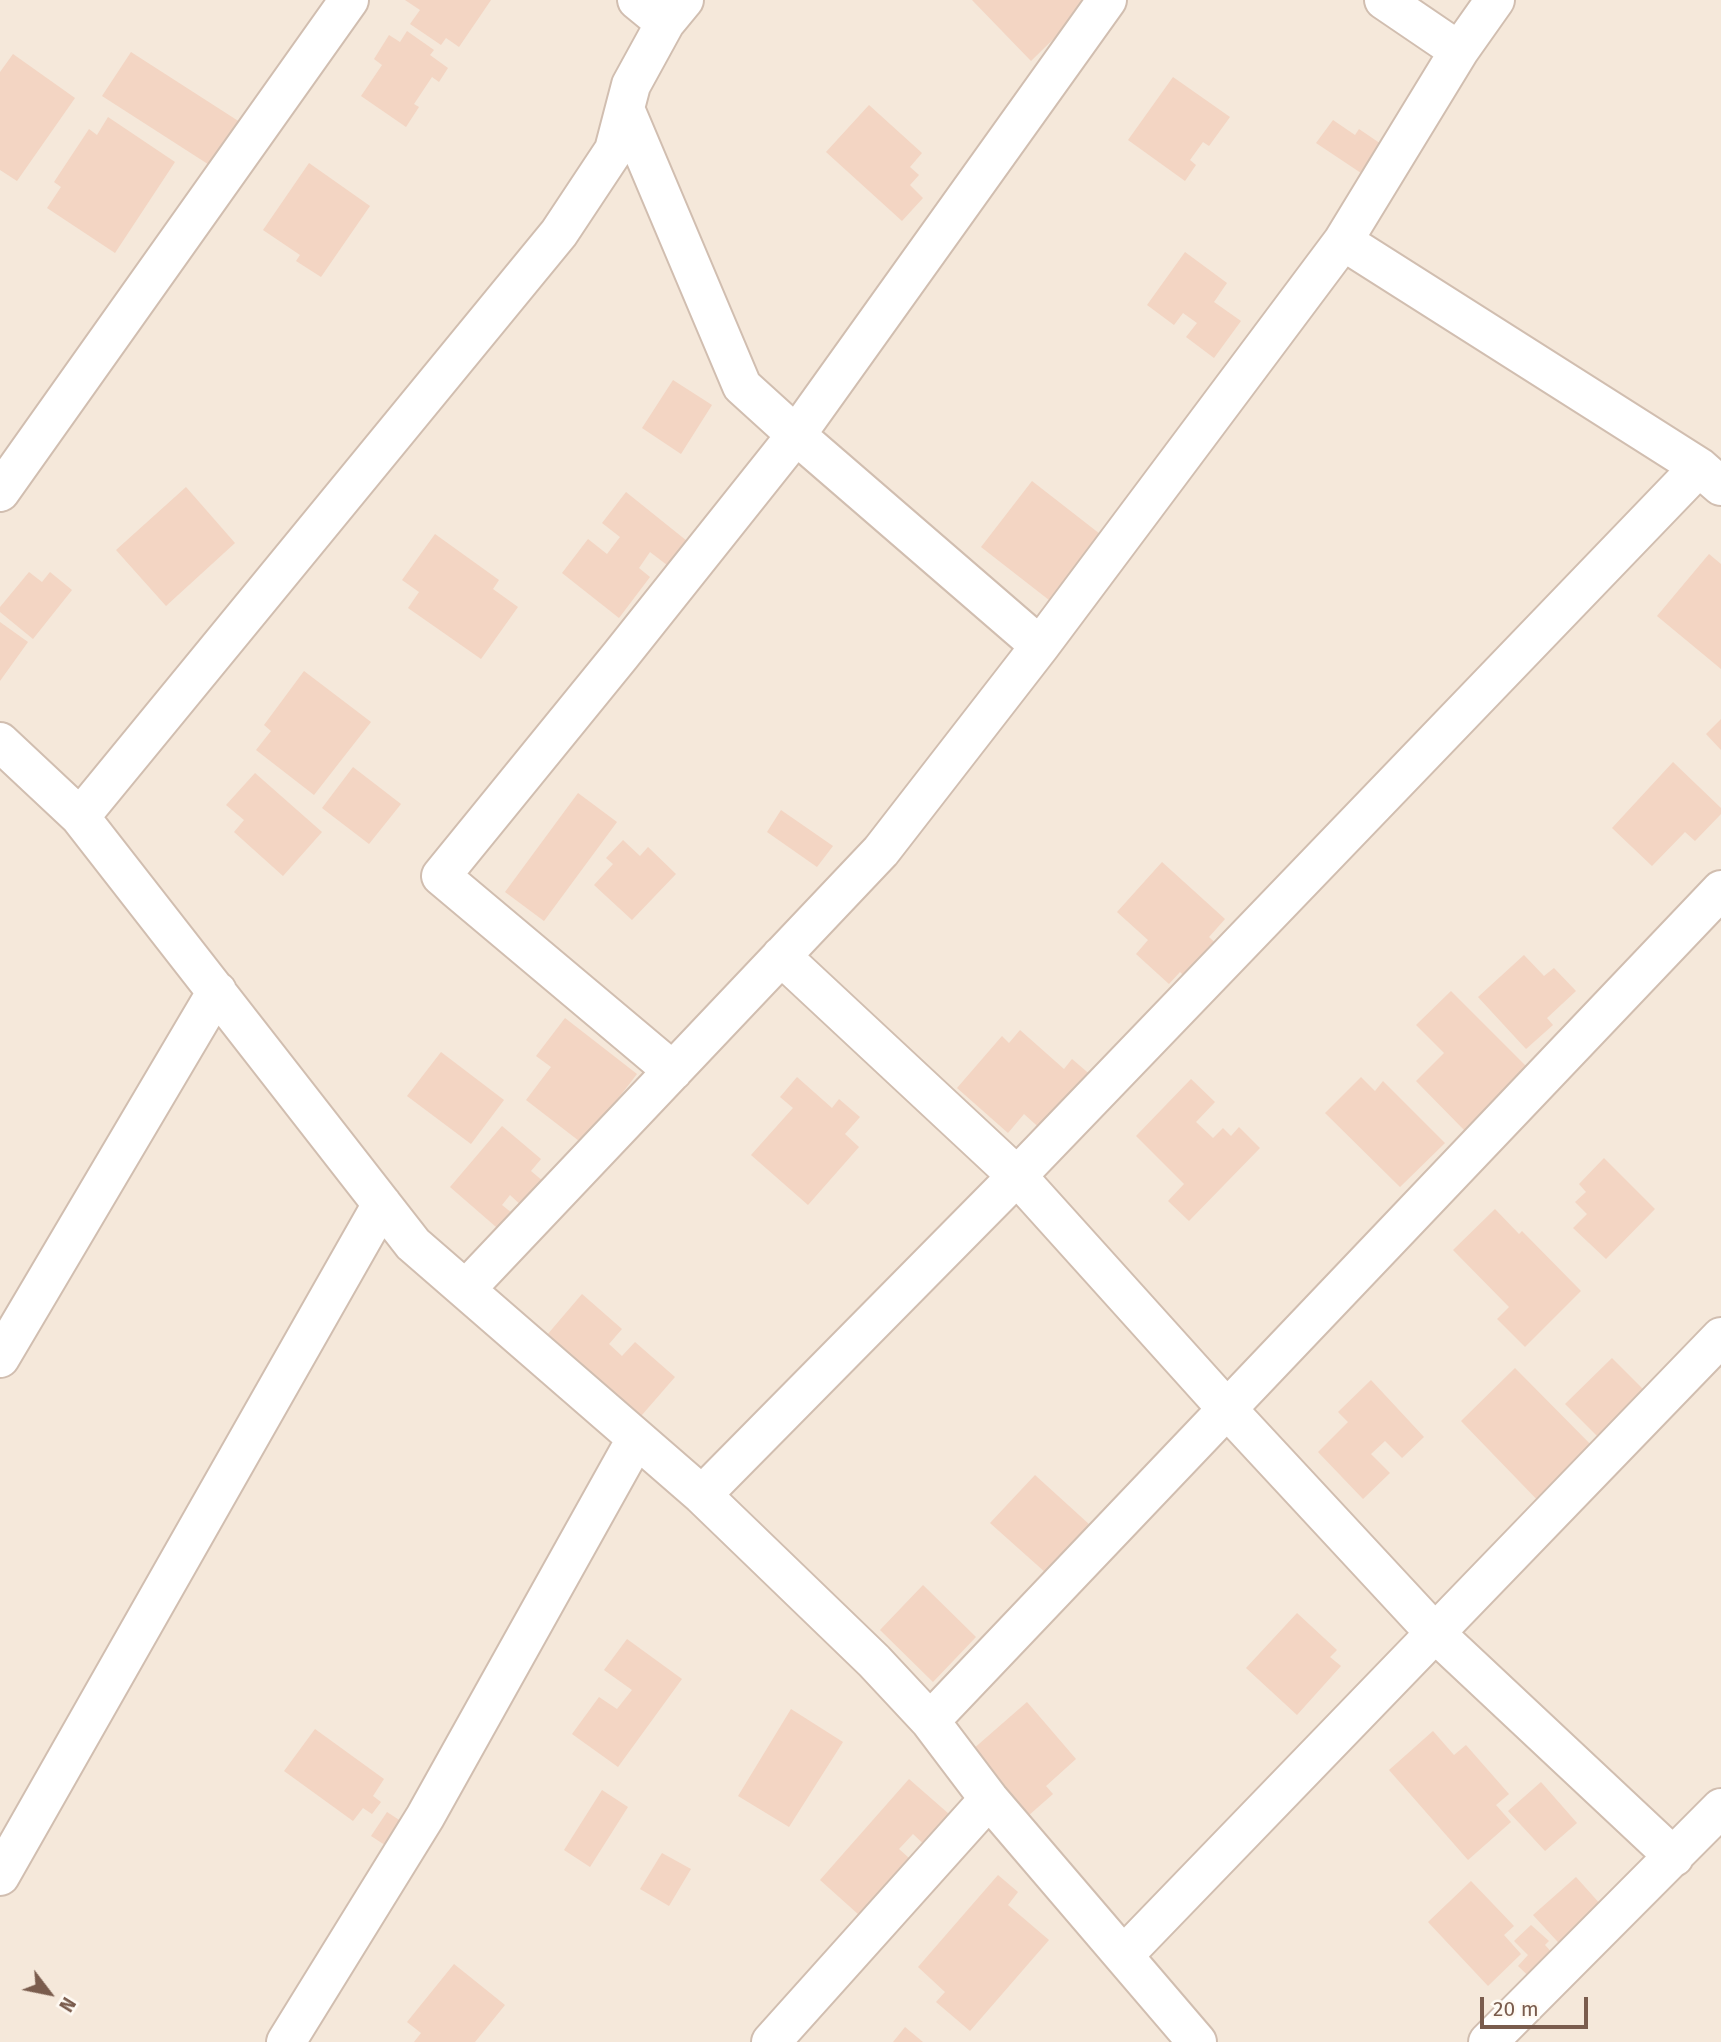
<!DOCTYPE html>
<html>
<head>
<meta charset="utf-8">
<style>
	body { margin:0 }
	#map { position:relative; width:1721px; height:2042px; overflow:hidden; background:#fdf6ec; font-family:"Fira Sans",sans-serif }
	canvas { display:block }
	.north { position:absolute; left:14px; top:1958px; width:70px; height:70px; -webkit-text-stroke:5px #fffaf3; paint-order:stroke; rotate:122deg; font-size:19px; font-weight:700; line-height:28px; text-align:center; color:#7a5c4d }
	.north::after { content:''; display:block; margin:auto; width:24px; height:32px; background:#7a5c4d; clip-path:polygon(50% 0,100% 100%,50% 72%,0 100%) }
	.scale { position:absolute; left:1480px; top:1997px; width:108px; height:32px; box-sizing:border-box; border:4px solid #7a5c4d; border-top:0; padding-left:9px; font-size:21px; line-height:24px; white-space:nowrap; color:#7a5c4d; -webkit-text-stroke:5px #fffaf3; paint-order:stroke }
</style>
</head>
<body>
<div id="map">
<canvas width="1721" height="2042"></canvas>
<div class="north">N</div>
<div class="scale">20 m</div>
</div>
<script>
const ctx = document.querySelector('canvas').getContext('2d');
ctx.lineJoin = 'round';
function fillPath(path, color) { ctx.fillStyle = color; ctx.fill(path, 'evenodd'); }
const poly = rows => new Path2D(rows.map(r => 'M' + r).join(''));
function stroke(path, color, width, dash) { ctx.strokeStyle = color; ctx.lineWidth = width; ctx.lineCap = dash ? 'butt' : 'round'; ctx.setLineDash(dash || []); ctx.stroke(path); }
const residential = poly([
	[0,0,1721,0,1721,2042,0,2042]
]);
const building = poly([
	[405,0,491,0,459,47,446,38,441,45,410,24,420,10],
	[972,0,1081,0,1087,6,1031,61],
	[407,31,434,50,430,55,448,68,439,82,432,77,414,104,419,107,406,127,361,96,382,65,374,59,389,35,400,42],
	[131,52,243,124,214,168,102,96],
	[13,54,75,98,17,181,0,170,0,72],
	[1173,77,1230,117,1209,146,1203,142,1190,160,1196,165,1185,181,1128,140],
	[869,105,922,153,910,167,919,175,910,185,923,198,902,221,826,152],
	[108,117,175,162,115,253,47,208,61,187,54,182,89,129,97,135],
	[1333,120,1355,135,1359,129,1384,146,1364,175,1316,143],
	[309,163,370,206,321,277,296,261,300,255,263,230],
	[1185,252,1227,283,1214,302,1241,321,1214,358,1186,337,1197,323,1183,313,1174,325,1147,305],
	[673,380,712,405,681,454,642,428],
	[1032,481,1109,541,1058,607,981,547],
	[186,487,235,543,166,606,116,550],
	[626,492,687,541,667,565,650,552,639,568,650,577,619,618,562,573,588,539,607,554,620,537,602,523],
	[435,534,499,580,493,589,518,607,481,659,408,608,419,592,402,580],
	[1709,554,1721,564,1721,669,1657,616],
	[29,572,42,582,50,572,72,590,33,639,0,612,0,607],
	[0,622,28,642,0,681],
	[304,671,371,722,314,795,256,750,271,731,264,725],
	[1721,719,1721,750,1706,734],
	[1673,762,1721,808,1721,814,1695,841,1685,832,1652,866,1612,828],
	[353,767,401,804,369,844,322,808],
	[255,773,322,832,283,876,234,832,244,820,226,805],
	[578,793,617,822,544,921,505,892],
	[781,810,833,846,817,867,767,832],
	[623,840,640,856,648,847,676,874,632,920,594,885,613,864,606,858],
	[1162,862,1225,919,1209,937,1223,950,1193,984,1180,972,1169,984,1136,954,1148,940,1117,912],
	[1524,955,1544,976,1554,968,1576,991,1547,1018,1553,1025,1526,1049,1478,997],
	[1451,991,1529,1069,1466,1132,1416,1081,1444,1053,1416,1025],
	[565,1018,637,1074,583,1144,526,1100,551,1067,536,1056],
	[1020,1030,1064,1069,1072,1059,1093,1077,1044,1132,1024,1114,1008,1133,957,1088,1002,1036,1009,1043],
	[441,1052,504,1100,471,1144,407,1096],
	[797,1077,832,1108,839,1099,860,1117,845,1134,859,1147,808,1205,751,1155,793,1108,780,1097],
	[1361,1077,1375,1091,1383,1081,1445,1143,1400,1187,1325,1113],
	[1191,1079,1215,1102,1196,1122,1213,1138,1223,1128,1231,1136,1239,1127,1260,1148,1189,1221,1168,1201,1184,1184,1136,1136],
	[502,1126,541,1159,531,1171,544,1182,523,1207,510,1195,502,1205,517,1217,503,1233,450,1187],
	[1604,1158,1655,1209,1606,1259,1573,1228,1587,1214,1575,1202,1586,1192,1579,1184],
	[1495,1209,1519,1234,1522,1231,1581,1291,1525,1347,1497,1319,1509,1307,1453,1250],
	[582,1294,622,1329,609,1344,622,1356,635,1342,675,1377,635,1423,541,1342],
	[1612,1358,1651,1397,1604,1443,1565,1404],
	[1515,1368,1601,1455,1546,1509,1461,1421],
	[1371,1380,1424,1437,1402,1458,1385,1441,1371,1454,1390,1473,1363,1499,1318,1452,1348,1422,1338,1412],
	[1035,1475,1090,1525,1046,1573,990,1523],
	[923,1585,976,1637,933,1682,880,1630],
	[1297,1613,1337,1650,1330,1657,1341,1666,1297,1715,1246,1668],
	[627,1639,682,1679,618,1767,572,1734,599,1697,617,1709,632,1690,604,1670],
	[1027,1702,1076,1759,1046,1786,1053,1794,1020,1823,964,1757],
	[791,1709,843,1742,789,1827,738,1796],
	[315,1729,384,1779,373,1796,381,1802,372,1814,363,1808,353,1821,284,1771],
	[1433,1731,1454,1755,1466,1745,1509,1794,1496,1805,1511,1822,1468,1860,1389,1770],
	[909,1779,957,1821,931,1851,913,1834,899,1849,918,1866,868,1923,820,1880],
	[1541,1782,1577,1823,1545,1851,1508,1811],
	[602,1790,628,1807,590,1867,564,1850],
	[387,1812,410,1827,394,1851,371,1836],
	[662,1853,691,1869,669,1906,640,1889],
	[998,1875,1018,1892,1008,1905,1049,1940,970,2031,936,2002,945,1992,918,1967],
	[1576,1877,1610,1915,1568,1953,1533,1915],
	[1471,1881,1514,1926,1504,1935,1521,1954,1488,1986,1428,1922],
	[1531,1925,1549,1941,1545,1945,1555,1956,1538,1985,1518,1966,1528,1955,1514,1941],
	[454,1964,505,2005,475,2042,414,2042,421,2033,407,2022],
	[905,2027,923,2042,893,2042]
]);
const minor = poly([
	[637,0,665,23],
	[1384,0,1459,51],
	[625,109,742,386,796,435,1040,646],
	[1343,241,1699,467,1721,486],
	[0,492,349,0],
	[0,742,80,817,413,1244,702,1495,874,1661,930,1721,989,1799,1197,2042],
	[80,817,559,233,614,150,631,85,665,23,684,0],
	[781,956,1017,1176,1227,1409,1435,1633,1674,1857],
	[673,1071,441,876,620,656,796,435,1107,0],
	[466,1289,881,851,1040,646,1343,241,1459,51,1495,0],
	[0,1358,217,991],
	[702,1495,1017,1176,1699,467],
	[930,1721,1721,890],
	[0,1876,382,1204],
	[1124,1955,1721,1337],
	[286,2042,425,1817,636,1439],
	[771,2042,989,1799],
	[1488,2042,1721,1808]
]);
fillPath(residential, '#f5e8da');
fillPath(building, '#f3d5c3');
stroke(minor, '#d1beb0', 42);
stroke(minor, '#fff', 38);
</script>
</body>
</html>
